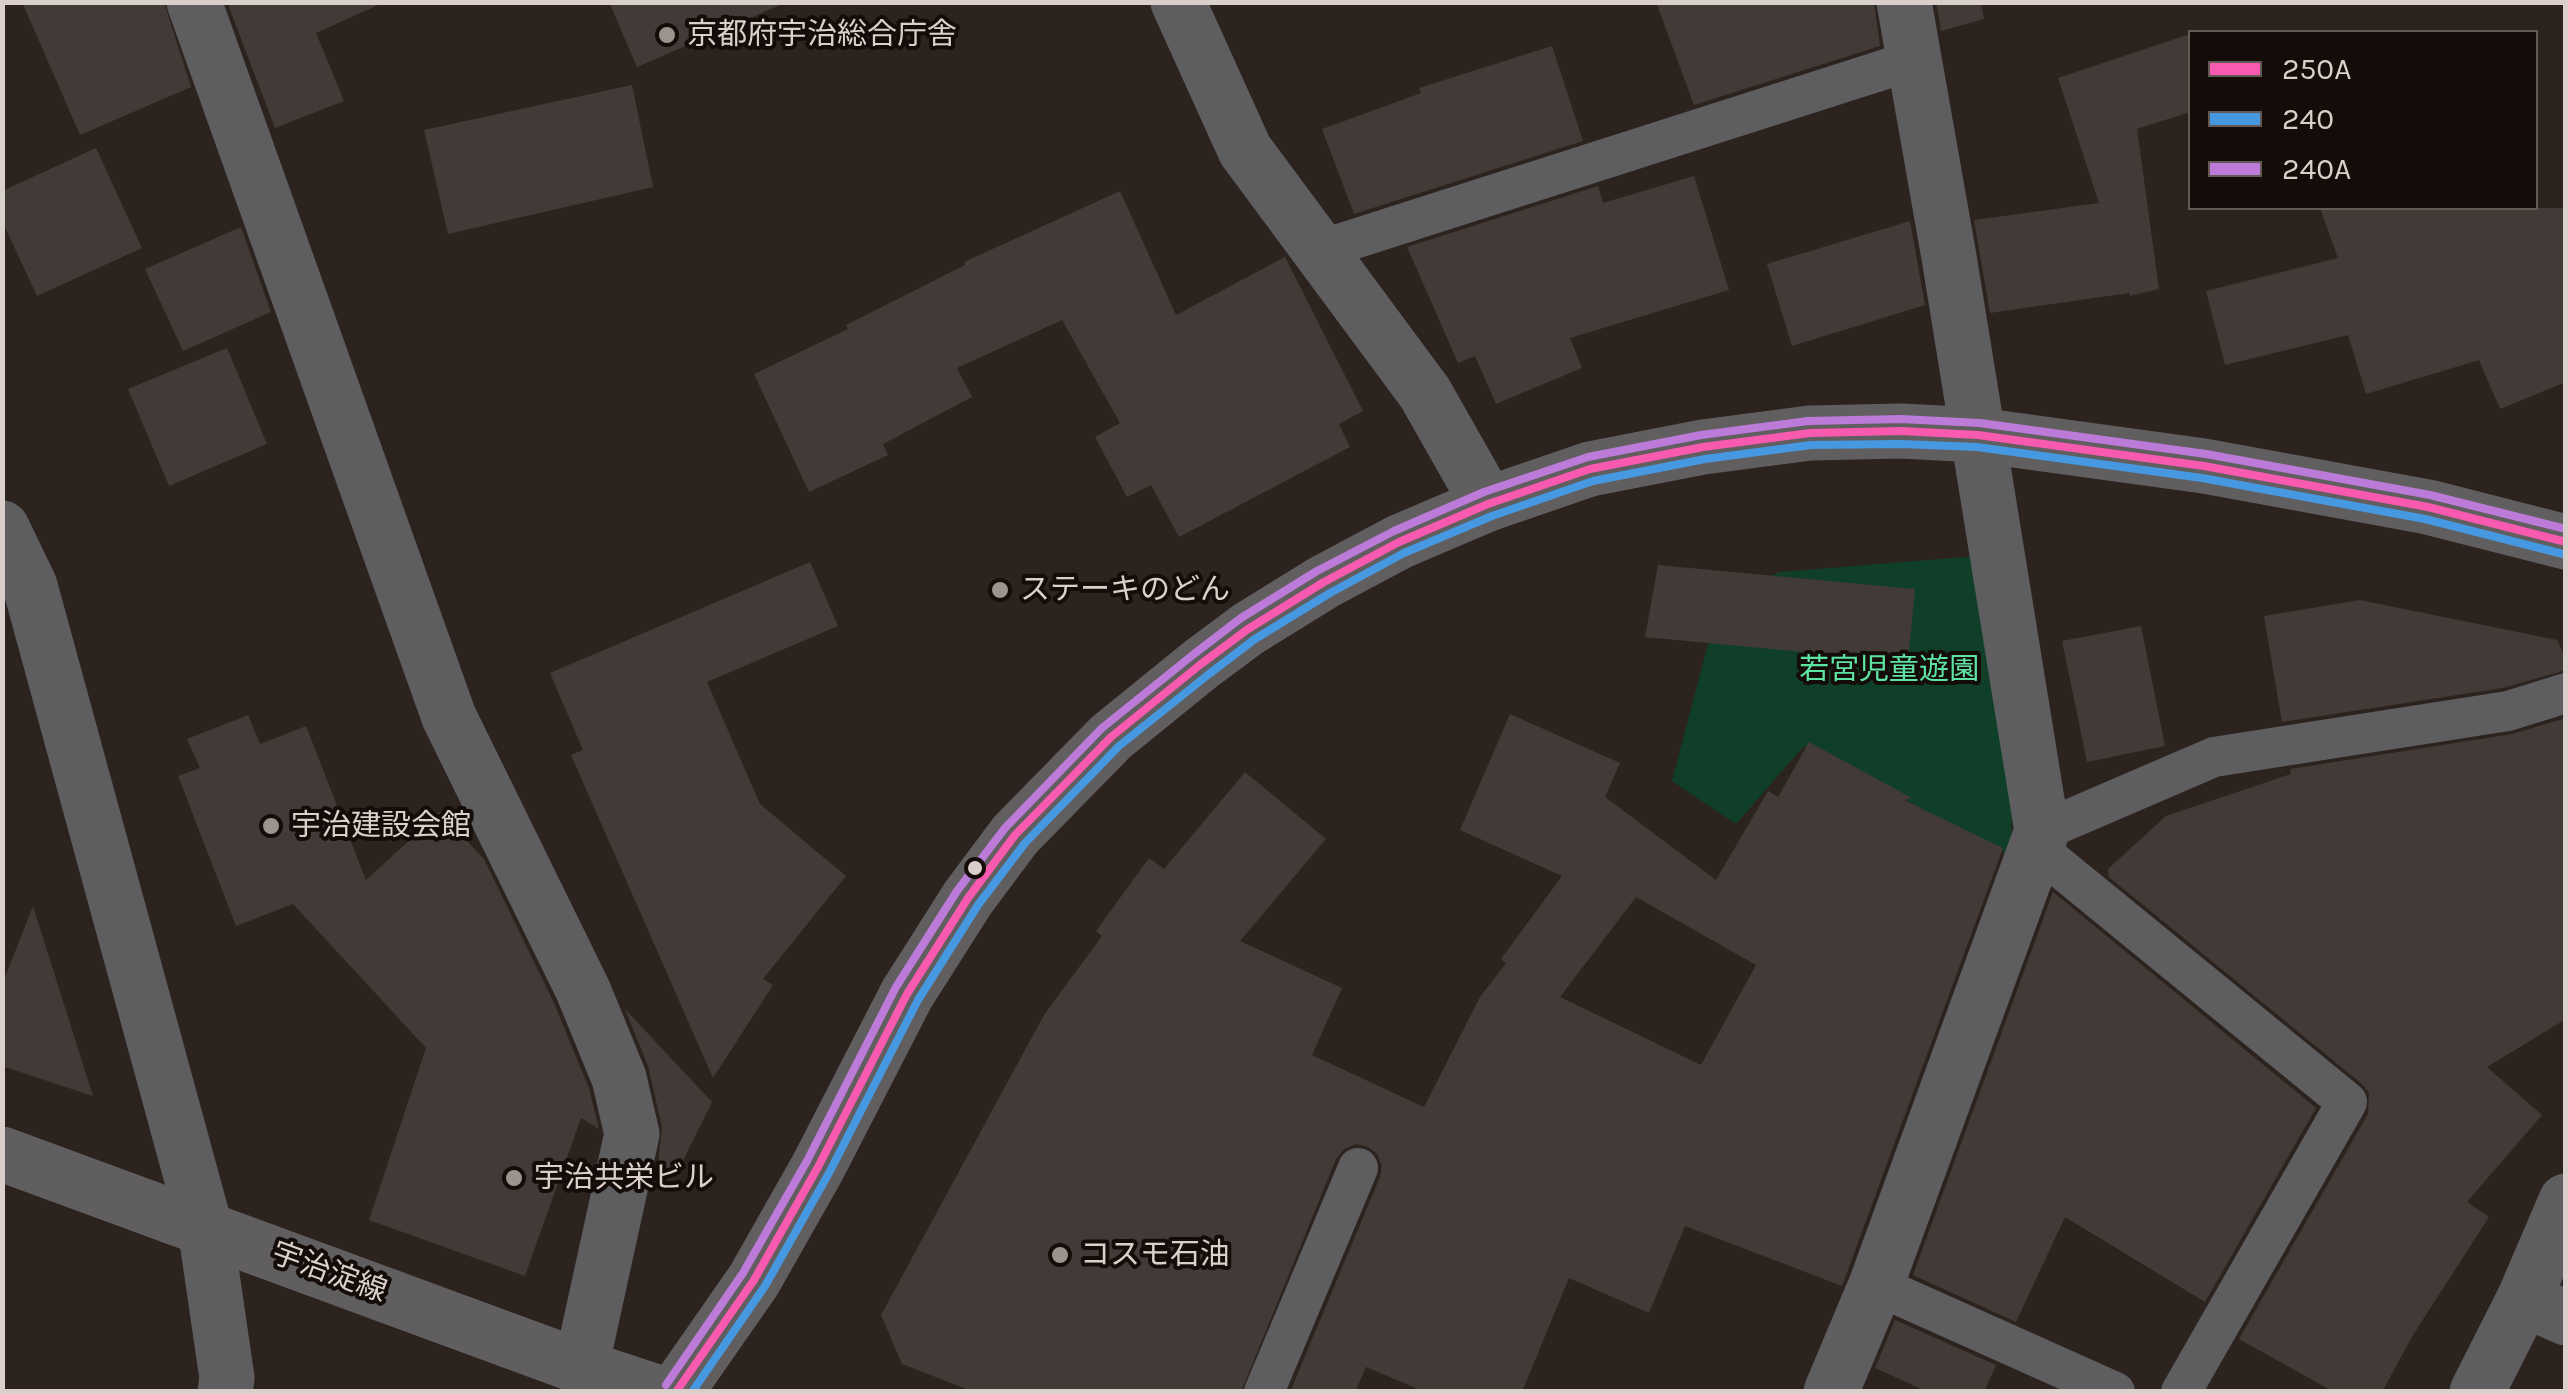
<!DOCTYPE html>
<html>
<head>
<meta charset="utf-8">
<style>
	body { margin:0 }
	#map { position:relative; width:2568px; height:1394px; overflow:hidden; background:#2c231f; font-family:Karla,sans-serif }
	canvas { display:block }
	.frame { position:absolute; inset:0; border:5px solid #dacfca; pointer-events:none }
	.legend { position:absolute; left:2188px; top:30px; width:350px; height:180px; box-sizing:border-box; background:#140c09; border:2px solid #635a56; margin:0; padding:12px 18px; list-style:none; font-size:30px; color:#dacfca }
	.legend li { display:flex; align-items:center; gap:20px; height:50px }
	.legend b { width:50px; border:2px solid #635a56 }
</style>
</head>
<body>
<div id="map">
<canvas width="2568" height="1394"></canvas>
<div class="frame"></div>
<ul class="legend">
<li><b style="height:12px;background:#f75aaf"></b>250A</li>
<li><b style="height:12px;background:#4699e1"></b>240</li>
<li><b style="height:12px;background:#bd7bd9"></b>240A</li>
</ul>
</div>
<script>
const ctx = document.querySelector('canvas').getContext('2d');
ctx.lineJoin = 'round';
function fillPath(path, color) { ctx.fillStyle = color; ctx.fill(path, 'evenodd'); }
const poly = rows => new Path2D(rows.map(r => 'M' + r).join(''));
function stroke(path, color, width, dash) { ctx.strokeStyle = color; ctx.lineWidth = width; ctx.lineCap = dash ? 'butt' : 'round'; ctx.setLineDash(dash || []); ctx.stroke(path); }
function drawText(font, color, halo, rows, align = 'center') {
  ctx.font = font + ' Karla,"Noto Sans JP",sans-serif'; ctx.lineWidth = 8; ctx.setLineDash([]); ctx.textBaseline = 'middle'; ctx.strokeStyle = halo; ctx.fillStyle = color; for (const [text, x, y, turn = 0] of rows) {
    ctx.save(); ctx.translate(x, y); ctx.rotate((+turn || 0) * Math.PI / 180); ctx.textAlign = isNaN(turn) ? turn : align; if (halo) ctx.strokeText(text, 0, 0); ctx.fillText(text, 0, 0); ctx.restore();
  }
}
const green = poly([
	[1978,556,2013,749,2011,856,1804,746,1736,824,1672,781,1720,598,1780,572]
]);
const building = poly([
	[22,2,164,2,191,87,80,135],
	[227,2,385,2,316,33,344,101,275,128],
	[609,2,787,2,637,67],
	[1656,2,1874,2,1880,46,1694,105],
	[1936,2,1981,2,1984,19,1941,31],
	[2190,34,2190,112,2137,129,2159,289,2130,296,2129,293,1990,313,1974,220,2099,203,2058,78],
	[1552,46,1583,141,1354,214,1322,129,1421,93,1419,88],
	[632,85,653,187,448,234,424,130],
	[96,148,142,248,37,296,2,221,2,191],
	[1694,176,1729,290,1570,338,1582,368,1496,404,1475,356,1458,363,1407,247,1598,186,1603,203],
	[1120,191,1176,315,1285,257,1363,411,1339,424,1350,447,1179,537,1151,485,1127,497,1095,437,1120,423,1062,320,957,368,972,397,883,444,888,455,809,492,754,374,848,329,846,325,965,265,964,262],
	[2320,208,2566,208,2566,382,2500,409,2479,360,2366,394,2348,335,2225,365,2206,291,2338,258],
	[1910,221,1925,305,1792,346,1767,264],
	[241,227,271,312,183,351,145,269],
	[227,348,267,444,169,486,128,389],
	[810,562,838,626,707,682,760,804,846,876,763,979,773,985,713,1078,571,755,583,750,550,673],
	[1658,565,1915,589,1908,662,1645,637],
	[2360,600,2557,640,2566,658,2566,670,2503,688,2282,722,2264,616],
	[2141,626,2165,746,2087,762,2062,641],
	[1510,714,1620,763,1605,797,1716,880,1768,791,1778,797,1809,742,1912,798,1904,800,2003,848,1842,1286,1685,1226,1649,1313,1569,1278,1522,1392,1425,1392,1366,1367,1355,1392,1290,1392,1380,1177,1382,1166,1377,1154,1368,1147,1356,1144,1344,1149,1336,1159,1241,1392,974,1392,902,1364,881,1315,1044,1015,1102,936,1096,931,1149,858,1164,869,1245,772,1326,839,1240,941,1342,988,1312,1055,1424,1107,1480,997,1506,963,1501,959,1562,876,1460,830],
	[1636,897,1756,965,1701,1065,1560,997],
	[248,715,260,744,306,726,366,880,440,812,484,859,554,1003,589,1088,599,1129,581,1118,525,1276,369,1220,426,1048,293,904,236,926,178,776,200,768,187,739],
	[2566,718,2566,1019,2487,1067,2542,1115,2467,1202,2489,1217,2413,1335,2382,1392,2334,1392,2239,1339,2368,1114,2369,1093,2362,1084,2109,877,2108,869,2166,816,2291,774,2290,769,2512,734],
	[2053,892,2316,1108,2205,1302,2065,1217,2016,1322,1913,1275],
	[33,906,93,1096,2,1066,2,985],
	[625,1009,712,1102,676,1175,658,1164,662,1127,648,1066],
	[1895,1320,1996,1365,1984,1392,1928,1392,1875,1368]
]);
const service = poly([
	[1320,250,1914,60],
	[2042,831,2214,757,2508,711,2566,693],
	[2035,847,2347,1102,2181,1392],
	[1876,1285,2115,1392],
	[1264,1392,1358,1168]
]);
const minor = poly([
	[194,2,449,717,583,990,619,1078,632,1134,581,1367],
	[1178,2,1245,150,1425,393,1488,504],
	[2,528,30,586,205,1227,227,1378,225,1392],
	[2524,1299,2566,1318],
	[1831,1392,1876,1285,2042,831,1949,257,1904,2]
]);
const tertiary = poly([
	[2477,1392,2524,1299,2566,1201]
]);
const primary = poly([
	[2,1154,581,1367,657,1392],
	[676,1392,754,1280,818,1167,907,994,968,898,1015,835,1111,737,1201,664,1248,629,1324,582,1399,542,1488,504,1590,469,1703,447,1810,433,1901,431,1978,435,2204,466,2428,507,2566,542]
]);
const bus1 = poly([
	[676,1392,754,1280,818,1167,907,994,968,898,1015,835,1111,737,1201,664,1248,629,1324,582,1399,542,1488,504,1590,469,1703,447,1810,433,1901,431,1978,435,2204,466,2428,507,2566,542]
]);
const bus2 = poly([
	[692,1392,765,1286,829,1173,918,1000,978,905,1025,843,1119,746,1209,674,1255,639,1330,593,1404,553,1492,516,1593,481,1705,459,1811,445,1901,444,1977,447,2202,478,2425,519,2563,554]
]);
const bus3 = poly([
	[666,1385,743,1273,807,1161,896,987,957,891,1005,828,1102,728,1194,654,1241,618,1317,571,1394,531,1484,492,1588,457,1701,435,1808,421,1901,419,1980,423,2206,454,2430,495,2566,529]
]);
const markers = [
	[667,35,10,"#9d938e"],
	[1000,590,10,"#9d938e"],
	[271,826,10,"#9d938e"],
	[975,868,9,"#dacfca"],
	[514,1178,10,"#9d938e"],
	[1060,1255,10,"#9d938e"]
];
const poiNames = [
	["京都府宇治総合庁舎",687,35],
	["ステーキのどん",1020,590],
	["宇治建設会館",291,826],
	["宇治共栄ビル",534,1178],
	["コスモ石油",1080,1255]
];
const parkNames = [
	["若宮児童遊園",1889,670]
];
const streetNames = [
	["宇治淀線",329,1273,20]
];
fillPath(green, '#103f29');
fillPath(building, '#413a36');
stroke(service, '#5e5e60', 40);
stroke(minor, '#5e5e60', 55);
stroke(tertiary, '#5e5e60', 55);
stroke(primary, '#615e5f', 55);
stroke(bus1, '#f75aaf', 8);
stroke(bus2, '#4699e1', 8);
stroke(bus3, '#bd7bd9', 8);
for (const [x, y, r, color] of markers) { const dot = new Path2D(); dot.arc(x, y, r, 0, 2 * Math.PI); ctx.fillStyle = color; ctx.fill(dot); stroke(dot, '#140c09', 4); }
drawText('30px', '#dacfca', '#140c09', poiNames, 'left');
drawText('30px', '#5de3a2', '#140c09', parkNames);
drawText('30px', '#dacfca', '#140c09', streetNames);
</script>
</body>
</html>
